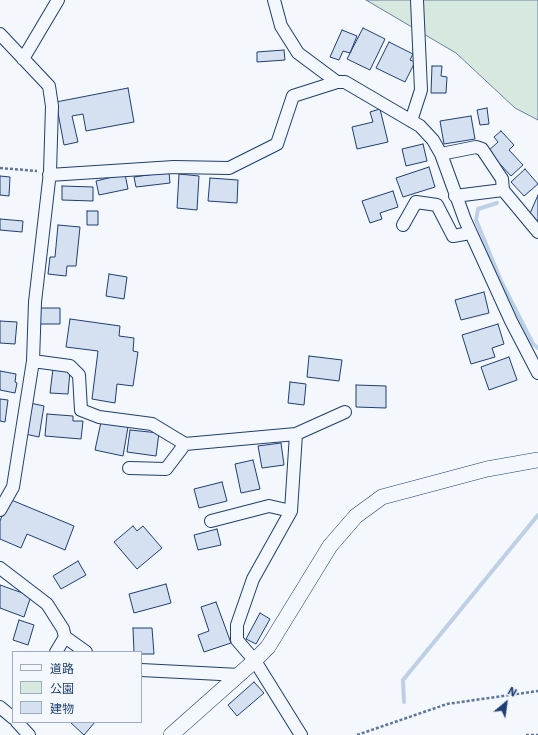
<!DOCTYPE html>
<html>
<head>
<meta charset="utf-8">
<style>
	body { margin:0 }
	#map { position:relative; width:538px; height:735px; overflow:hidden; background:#f4f7fb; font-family:"Work Sans","Noto Sans JP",sans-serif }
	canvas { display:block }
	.legend { position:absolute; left:12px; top:651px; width:130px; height:72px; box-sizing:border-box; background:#f4f7fb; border:1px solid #9eadc5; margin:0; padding:5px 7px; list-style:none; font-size:12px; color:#1d3f73 }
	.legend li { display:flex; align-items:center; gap:8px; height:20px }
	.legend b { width:20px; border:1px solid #9eadc5 }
	.north { position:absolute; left:486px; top:683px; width:40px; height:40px; -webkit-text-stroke:3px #f4f7fb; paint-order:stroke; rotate:29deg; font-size:11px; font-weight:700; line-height:16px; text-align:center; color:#1d3f73 }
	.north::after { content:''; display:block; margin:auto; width:14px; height:18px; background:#1d3f73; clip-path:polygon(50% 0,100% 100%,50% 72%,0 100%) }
</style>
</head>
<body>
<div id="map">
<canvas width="538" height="735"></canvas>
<ul class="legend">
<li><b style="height:5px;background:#f4f7fb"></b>道路</li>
<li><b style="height:11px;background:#d7e8df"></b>公園</li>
<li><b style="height:11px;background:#d5e0f0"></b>建物</li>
</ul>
<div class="north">N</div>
</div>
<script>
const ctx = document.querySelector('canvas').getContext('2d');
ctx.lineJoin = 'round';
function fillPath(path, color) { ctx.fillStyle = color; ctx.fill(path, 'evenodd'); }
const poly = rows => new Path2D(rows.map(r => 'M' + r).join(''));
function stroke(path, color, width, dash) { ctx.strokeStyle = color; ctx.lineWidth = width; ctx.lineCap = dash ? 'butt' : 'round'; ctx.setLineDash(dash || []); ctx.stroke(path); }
const green = poly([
	[366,0,538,0,538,120,515,108,456,53,366,0]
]);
const stream = poly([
	[497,203,478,209,476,220,501,281,533,344,538,348],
	[404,702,403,680,538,515]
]);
const building = poly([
	[363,28,385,39,370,70,347,59,363,28],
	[342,30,357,36,350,53,343,51,339,60,330,57,342,30],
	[389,42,413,54,410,60,415,62,405,82,376,68,389,42],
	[284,50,285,60,257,62,257,52,284,50],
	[432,66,442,66,441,76,447,77,446,93,431,93,432,66],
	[128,88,134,122,86,131,83,114,72,116,78,142,64,145,56,102,128,88],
	[487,108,489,124,480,125,477,110,487,108],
	[380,109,388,142,357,149,352,127,373,122,370,112,380,109],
	[471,116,475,139,444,144,440,121,471,116],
	[501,131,514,145,509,150,523,165,511,176,488,151,498,142,494,137,501,131],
	[423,144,427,161,406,166,402,149,423,144],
	[429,167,435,187,403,197,396,178,429,167],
	[525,169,538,184,524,196,511,182,525,169],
	[169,172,170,183,136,187,134,177,169,172],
	[125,174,128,189,99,195,96,181,125,174],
	[179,174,199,176,197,210,177,208,179,174],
	[0,176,10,177,9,196,0,195,0,176],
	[210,178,238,180,237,203,208,201,210,178],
	[62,186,93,187,93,201,62,200,62,186],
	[393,191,398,207,380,213,382,219,370,223,362,201,393,191],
	[538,195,538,222,528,218,538,195],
	[87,211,98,211,98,225,87,225,87,211],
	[0,219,23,221,22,232,0,230,0,219],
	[58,225,80,227,76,266,67,266,66,276,48,274,50,257,55,257,58,225],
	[109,274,127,277,124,299,106,296,109,274],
	[484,292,489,313,461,320,455,300,484,292],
	[40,308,60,308,60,324,40,324,40,308],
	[70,319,120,326,119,336,134,338,133,351,138,352,133,386,117,384,115,403,92,399,98,351,66,347,70,319],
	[0,321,17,322,15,344,0,343,0,321],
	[498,324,504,344,492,348,495,357,471,364,462,335,498,324],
	[309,356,342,360,339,381,307,377,309,356],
	[509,357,517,380,489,390,481,367,509,357],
	[53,369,70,371,68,394,50,393,53,369],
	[0,371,16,374,15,382,17,383,15,393,0,390,0,371],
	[290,382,306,384,304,405,288,403,290,382],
	[356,385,386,386,386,408,356,407,356,385],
	[0,399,8,400,5,422,0,421,0,399],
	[30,403,44,406,39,437,25,434,30,403],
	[47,414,73,416,73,421,83,421,81,439,45,436,47,414],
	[101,422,128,427,123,456,95,450,101,422],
	[130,430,159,433,156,456,127,452,130,430],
	[281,443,284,465,262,468,258,446,281,443],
	[253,460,260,489,241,493,235,464,253,460],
	[222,482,227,501,199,508,194,489,222,482],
	[9,499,74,526,65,550,27,534,21,548,0,539,0,521,9,499],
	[133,526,137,531,143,526,162,548,137,569,114,542,133,526],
	[217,529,221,545,198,550,194,535,217,529],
	[78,561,86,575,61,589,53,576,78,561],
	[166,584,171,603,134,613,129,594,166,584],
	[0,585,31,596,24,617,0,608,0,585],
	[216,602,231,643,204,652,198,635,209,631,201,607,216,602],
	[260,613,270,619,256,644,246,639,260,613],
	[19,620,34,625,28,645,13,640,19,620],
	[133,628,152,628,154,654,141,654,141,652,134,652,133,628],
	[254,682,264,693,237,716,228,705,254,682],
	[70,722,95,722,84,735,70,722]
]);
const path = poly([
	[0,168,37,171],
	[357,735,447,704,538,691],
	[526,735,538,735]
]);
const minor = poly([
	[274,0,281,26,298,53,337,82,345,82,420,126,433,140,441,154,465,220,511,321,538,373],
	[0,34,49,86,52,106,50,172,35,302,33,361,13,487,0,510],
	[23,59,58,0],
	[411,121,421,90,417,0],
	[441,154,476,147,482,149,502,179,503,190,455,196],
	[49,175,174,167,229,168,277,144,293,96,337,82],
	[503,190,538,232],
	[403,225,416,202,437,205,453,236,470,233],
	[33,361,70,366,79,375,81,410,99,417,152,424,185,444],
	[129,468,166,469,185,444,296,434],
	[211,521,269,506,291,511],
	[0,568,47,604,63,629,65,637,86,652],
	[56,652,65,637],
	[141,670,240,675],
	[0,707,13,718],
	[17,722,29,735],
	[301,735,255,661,237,640,237,625,253,579,291,511,296,434,345,412]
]);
const tertiary = poly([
	[171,735,251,664,268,647,330,546,356,516,382,497,487,469,538,460]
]);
fillPath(green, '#d7e8df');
stroke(green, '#687fa3', 1);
stroke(stream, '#bed0e5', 4);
fillPath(building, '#d5e0f0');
stroke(building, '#1d3f73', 1);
stroke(minor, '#1d3f73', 14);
stroke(tertiary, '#1d3f73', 16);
stroke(path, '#5e769c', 2.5, [3, 2]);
stroke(minor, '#f4f7fb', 12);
stroke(tertiary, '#f4f7fb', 15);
</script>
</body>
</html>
